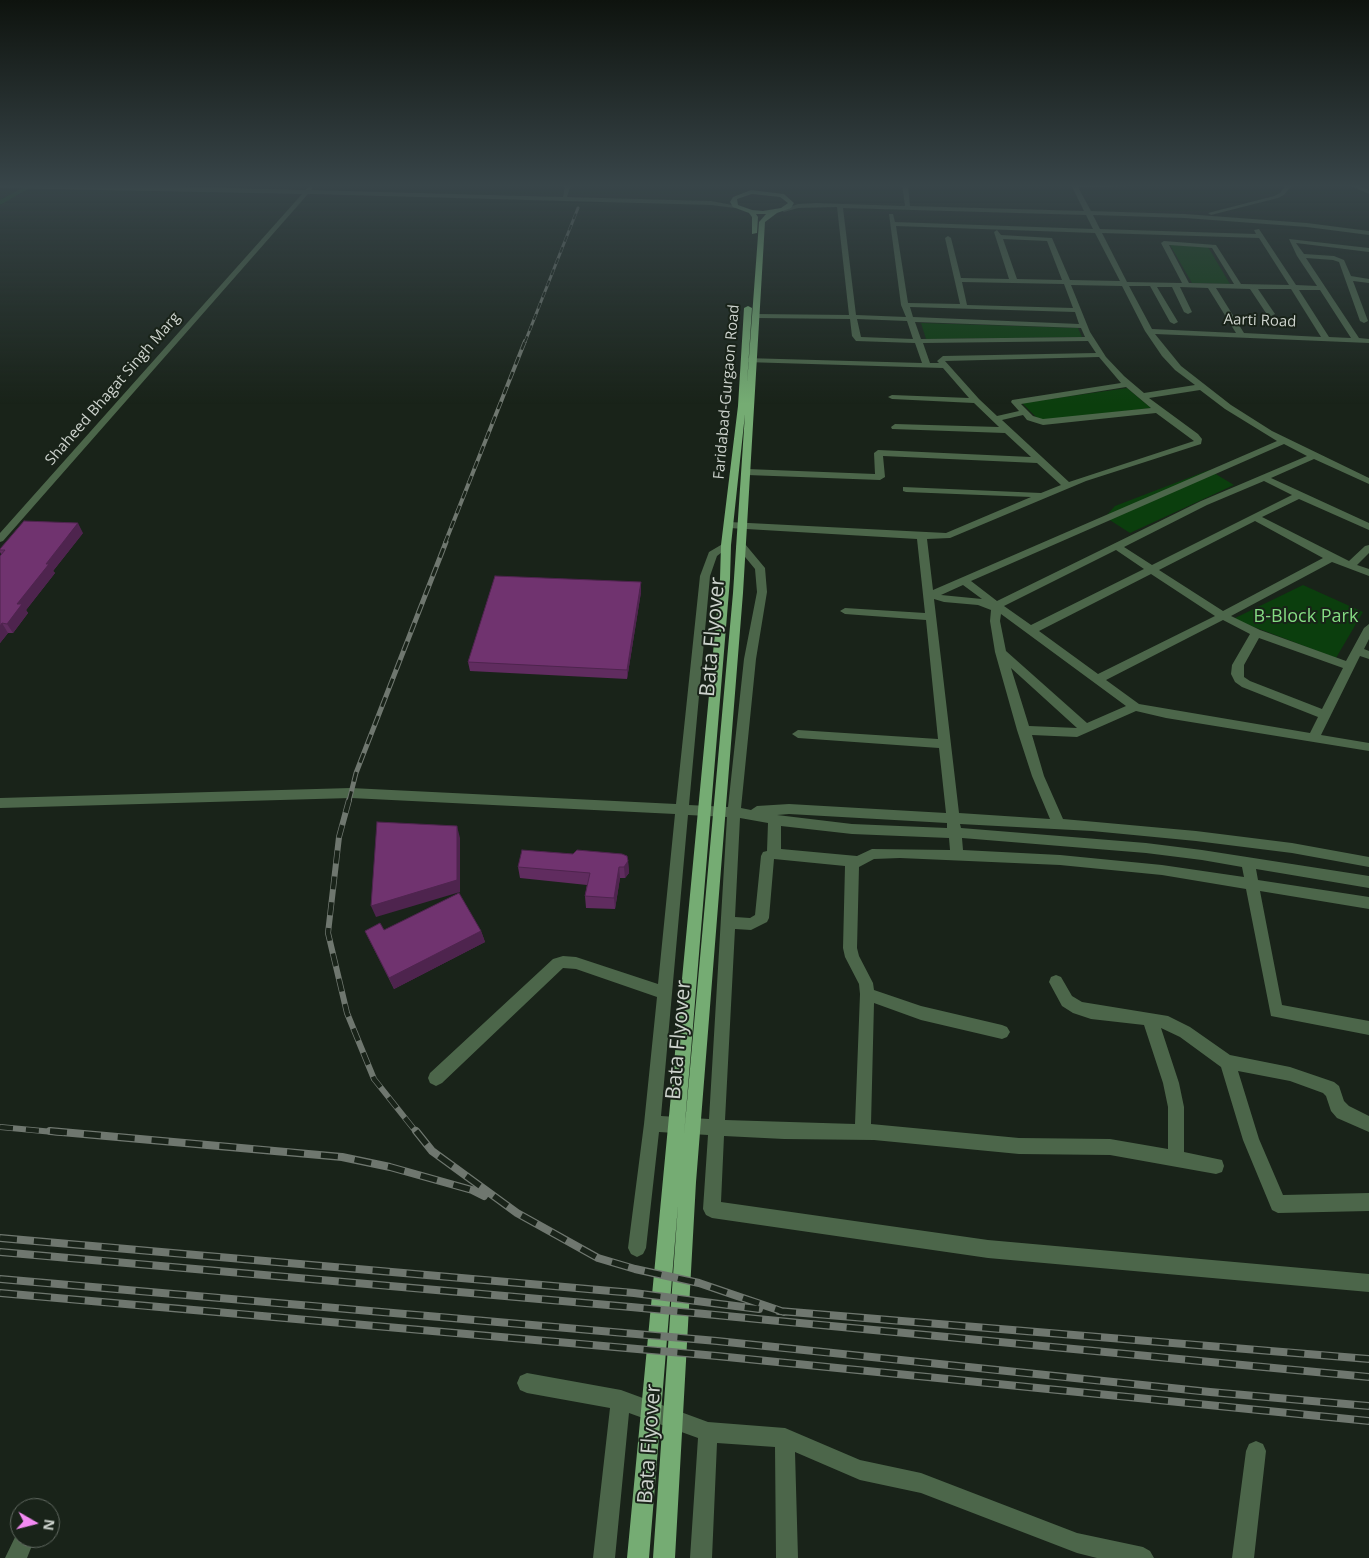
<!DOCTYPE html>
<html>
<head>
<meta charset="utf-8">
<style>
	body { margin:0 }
	#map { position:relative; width:1369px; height:1558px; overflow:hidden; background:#192319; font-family:"Open Sans",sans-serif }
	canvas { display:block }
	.north { position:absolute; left:10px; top:1498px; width:50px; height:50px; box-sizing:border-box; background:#192319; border:1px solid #616961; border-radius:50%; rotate:98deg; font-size:14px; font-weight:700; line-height:20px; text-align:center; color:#cdd3cd }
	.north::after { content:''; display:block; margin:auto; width:18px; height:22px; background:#f38af2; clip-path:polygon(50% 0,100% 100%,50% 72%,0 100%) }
</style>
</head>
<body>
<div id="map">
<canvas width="1369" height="1558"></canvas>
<div class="north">N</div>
</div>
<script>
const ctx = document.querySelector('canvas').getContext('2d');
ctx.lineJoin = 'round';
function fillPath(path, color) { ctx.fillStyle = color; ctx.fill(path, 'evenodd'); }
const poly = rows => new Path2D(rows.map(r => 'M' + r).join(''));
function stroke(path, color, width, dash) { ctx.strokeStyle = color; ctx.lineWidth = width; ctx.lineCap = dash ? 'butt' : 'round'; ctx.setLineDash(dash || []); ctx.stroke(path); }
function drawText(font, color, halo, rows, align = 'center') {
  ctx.font = font + ' "Open Sans",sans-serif'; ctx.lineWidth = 4; ctx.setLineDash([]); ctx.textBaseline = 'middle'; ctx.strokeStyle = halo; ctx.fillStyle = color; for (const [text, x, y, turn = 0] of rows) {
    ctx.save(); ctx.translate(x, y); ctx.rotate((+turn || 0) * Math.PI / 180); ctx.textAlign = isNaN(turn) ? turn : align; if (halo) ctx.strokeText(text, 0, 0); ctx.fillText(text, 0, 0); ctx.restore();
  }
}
const green = poly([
	[1170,245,1208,247,1230,284,1192,283],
	[921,323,1078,328,1082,337,926,339],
	[1127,388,1151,408,1040,421,1022,403],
	[1209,470,1234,485,1130,533,1105,517,1115,506],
	[1303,585,1363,612,1336,658,1233,619]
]);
const canal = poly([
	[27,185,35,185,0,205,0,200,27,185]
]);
const minor = poly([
	[0,185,126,185,305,190,310,186,313,188,311,190,563,197,565,185,571,185,567,197,711,201,738,206,735,208,711,205,308,194,3,541,0,542,0,533,302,194,0,188,0,185],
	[902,185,908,185,910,206,1084,211,1071,185,1182,185,1078,187,1091,211,1185,214,1307,223,1369,231,1369,235,1307,227,1185,218,1093,215,1100,229,1256,234,1254,230,1259,229,1296,285,1317,286,1297,256,1289,239,1369,248,1369,252,1296,243,1304,254,1334,256,1344,260,1351,276,1369,279,1369,283,1353,281,1368,321,1364,323,1360,321,1339,262,1333,260,1306,258,1359,338,1369,339,1369,343,1155,334,1181,366,1231,405,1272,431,1369,478,1369,484,1314,459,1271,478,1369,523,1369,530,1299,499,1262,517,1349,561,1365,546,1369,545,1369,553,1357,565,1369,569,1369,576,1332,562,1231,616,1260,630,1346,661,1364,628,1369,624,1369,639,1364,649,1369,651,1369,659,1360,656,1321,735,1369,743,1369,751,1166,718,1136,711,1077,737,1032,735,1044,776,1063,819,1196,831,1292,843,1369,857,1369,867,1292,853,1196,841,1092,831,960,824,961,828,1146,843,1202,850,1369,876,1369,888,1256,869,1258,880,1369,897,1369,909,1260,891,1282,1005,1369,1021,1369,1035,1271,1016,1246,889,1162,875,1060,865,900,858,874,859,859,867,857,948,859,956,873,983,874,990,921,1006,1002,1025,1007,1027,1010,1032,1007,1037,1002,1039,921,1020,874,1003,871,1124,1019,1138,1110,1139,1168,1149,1168,1107,1163,1083,1144,1025,1091,1019,1073,1013,1062,1006,1049,982,1051,977,1056,975,1061,977,1072,996,1082,1002,1168,1016,1190,1027,1230,1055,1290,1067,1334,1082,1339,1086,1344,1101,1349,1106,1369,1116,1369,1132,1337,1118,1331,1111,1326,1096,1323,1093,1290,1081,1238,1071,1259,1139,1283,1195,1369,1193,1369,1211,1278,1213,1272,1210,1243,1140,1221,1067,1180,1037,1161,1028,1179,1083,1184,1107,1184,1152,1222,1160,1224,1166,1222,1172,1216,1174,1110,1155,1019,1154,874,1140,784,1139,724,1136,721,1202,988,1240,1369,1274,1369,1292,988,1258,712,1218,706,1215,703,1209,708,1135,659,1132,646,1248,643,1254,637,1257,631,1254,628,1248,644,1124,657,997,576,969,563,968,442,1083,436,1086,430,1083,428,1078,430,1073,553,959,563,956,576,957,658,984,675,814,351,798,0,808,0,798,351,788,676,804,700,576,709,552,726,542,731,545,717,556,710,576,689,805,728,807,744,659,757,592,755,569,736,546,741,543,745,544,765,568,767,592,756,659,741,808,751,810,757,806,789,804,946,813,939,748,798,738,792,734,798,730,938,739,926,620,845,614,840,611,845,608,925,613,917,539,729,528,724,525,729,522,946,533,1031,497,906,492,903,491,903,487,1041,493,1061,485,1037,463,883,456,885,477,880,480,747,475,742,472,747,469,875,474,874,453,878,450,1031,457,1005,433,892,429,891,427,895,424,999,427,974,403,892,399,888,397,892,395,969,398,943,368,745,362,741,360,745,358,922,363,915,343,856,341,852,336,850,319,756,318,752,316,756,314,849,315,837,207,798,208,784,212,781,210,798,204,816,203,905,206,902,185],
	[843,208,1086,215,1093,229,895,222,893,214,889,214,901,305,906,317,856,315,843,208],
	[896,226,1095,233,1120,281,1070,280,1052,238,1001,235,997,230,994,232,1009,279,961,278,951,238,948,236,945,238,960,304,908,303,896,226],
	[1102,233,1259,238,1289,285,1241,284,1216,245,1164,241,1161,243,1182,283,1127,282,1102,233],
	[1003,239,1047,241,1062,280,1017,279,1003,239],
	[1169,245,1212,248,1234,284,1189,283,1169,245],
	[962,282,1064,284,1073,308,967,305,962,282],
	[1071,285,1122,286,1145,331,1162,356,1175,370,1195,385,1144,393,1124,376,1106,357,1090,332,1071,285],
	[1129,286,1150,286,1170,322,1174,324,1178,322,1157,287,1172,287,1184,312,1188,314,1192,312,1180,287,1208,288,1236,333,1152,329,1129,286],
	[1216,288,1250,289,1268,316,1271,316,1275,314,1258,289,1291,289,1321,337,1244,333,1216,288],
	[1299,290,1320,290,1351,338,1329,337,1299,290],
	[910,307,1075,312,1079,324,913,317,910,307],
	[857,319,907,321,913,339,861,337,857,319],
	[915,322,1081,328,1085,337,921,339,915,322],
	[1088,341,1096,353,943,356,937,361,939,363,930,363,923,343,1088,341],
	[1099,357,1121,383,1012,400,1011,402,1019,411,997,416,979,399,945,361,1099,357],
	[1126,387,1151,408,1043,419,1033,416,1021,404,1126,387],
	[1200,390,1225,409,1277,441,933,590,927,539,950,538,1086,481,1201,444,1202,439,1198,434,1149,398,1200,390],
	[1156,413,1194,441,1069,482,1002,420,1023,415,1027,420,1043,425,1156,413],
	[1284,444,1307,456,1201,501,997,601,971,581,1284,444],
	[1264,481,1292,495,1152,565,1124,547,1207,505,1264,481],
	[1255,521,1323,558,1223,611,1159,570,1255,521],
	[1116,550,1144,569,1031,625,1004,606,1116,550],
	[1151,574,1215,616,1098,674,1039,631,1151,574],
	[963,585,982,599,941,595,963,585],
	[934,599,944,602,978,605,991,610,990,621,995,652,1017,730,1032,776,1050,819,959,813,934,599],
	[1001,614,1126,706,1087,723,1006,651,1000,621,1001,614],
	[1223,620,1250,634,1232,665,1231,674,1235,682,1242,687,1318,717,1310,733,1139,704,1106,680,1223,620],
	[1259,638,1343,668,1322,709,1250,681,1244,677,1244,665,1259,638],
	[1011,668,1077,728,1029,726,1011,668],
	[789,814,947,823,947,828,852,824,777,815,789,814],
	[688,815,727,817,709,1119,661,1116,688,815],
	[740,818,768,823,767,851,763,852,761,856,755,915,750,918,735,917,740,818],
	[781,826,852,834,949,838,950,850,872,849,857,856,781,849,781,826],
	[962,838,1146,853,1202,860,1242,867,1244,877,1162,865,1060,855,963,850,962,838],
	[774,859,845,866,843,948,845,957,859,984,860,994,855,1124,725,1120,735,929,751,930,767,922,769,918,774,859],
	[1286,185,1292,185,1284,195,1278,198,1211,215,1208,213,1274,196,1280,193,1286,185],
	[1349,185,1358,185,1369,190,1369,194,1349,185],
	[527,1373,621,1390,708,1422,785,1428,860,1460,921,1473,1077,1533,1143,1547,1150,1551,1154,1558,1097,1558,1077,1553,921,1493,860,1480,795,1452,798,1558,776,1558,775,1447,717,1443,712,1558,690,1558,698,1438,629,1413,615,1558,593,1558,610,1408,527,1393,520,1390,517,1383,520,1376,527,1373],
	[1256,1441,1263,1444,1266,1451,1254,1558,1232,1558,1246,1451,1249,1444,1256,1441],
	[20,1530,20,1538,35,1538,27,1558,5,1558,18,1531,20,1530]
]);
const major = poly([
	[751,190,784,194,794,203,791,208,777,213,765,222,743,593,696,1182,675,1558,653,1558,678,1205,649,1558,627,1558,720,579,721,545,738,406,744,308,748,306,752,308,747,384,759,222,766,214,756,214,758,217,757,233,752,234,752,217,749,213,733,207,730,202,733,197,751,190],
	[752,194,780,197,788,203,781,208,763,211,752,210,738,205,737,199,752,194],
	[745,414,733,593,684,1135,730,579,731,545,745,414]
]);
const railFar4 = poly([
	[525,342,578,208]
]);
const railFar3 = poly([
	[445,543,525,341]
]);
const railFar2 = poly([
	[349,801,356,773,446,542]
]);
const railFar1 = poly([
	[349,800,339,837,328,933,347,1013,374,1079,417,1133],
	[0,1127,64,1133]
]);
const rail = poly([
	[50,1131,342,1157,390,1167,472,1190,484,1196],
	[416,1131,432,1151,517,1213,598,1258,635,1269,699,1283,784,1312],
	[0,1238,634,1293,759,1309],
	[0,1252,631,1307,1369,1377],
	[0,1279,717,1341,1210,1392,1369,1406],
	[0,1293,717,1356,1369,1421],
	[779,1311,1369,1359]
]);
const wall = poly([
	[83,533,53,571,55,573,26,610,28,613,13,633,8,633,0,643,1,554,0,552,0,549],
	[641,592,627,679,470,671,468,662],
	[628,861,629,873,625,878,620,878,615,909,586,908,585,896,587,885,520,878,518,867],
	[365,931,481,931,485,942,394,989]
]);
const shadedWall = poly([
	[78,523,83,533,53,571,55,573,26,610,28,613,13,633,7,624,17,604,46,564],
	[641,582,641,592,627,679,627,670],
	[2,623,8,633,0,643,0,626],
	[457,826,460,838,460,892,376,917,371,906],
	[628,861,629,873,625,878,624,867],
	[619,867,620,878,615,909,614,898],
	[481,931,485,942,394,989,389,978]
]);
const building = poly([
	[24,521,78,523,46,564,49,564,17,604,22,604,7,624,2,623,0,626,0,556,5,550,0,550,0,549,24,521],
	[495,576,641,582,627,670,468,662,495,576],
	[377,822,457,826,457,880,371,906,377,822],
	[522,850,573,854,577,850,622,854,627,856,628,861,624,867,619,867,614,898,585,896,590,873,518,867,522,850],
	[459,893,481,931,389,978,365,931,380,923,384,930,459,893]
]);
const farStreetnames = [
	["Aarti Road",1260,321,2],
	["Shaheed Bhagat Singh Marg",113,389,-49],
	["Faridabad-Gurgaon Road",727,392,-85]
];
const parkNames = [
	["B-Block Park",1306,617]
];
const nearStreetnames = [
	["Bata Flyover",713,637,-85],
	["Bata Flyover",679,1040,-85],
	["Bata Flyover",650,1444,-86]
];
fillPath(green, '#0b3e0d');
fillPath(canal, '#054f0b');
fillPath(minor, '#4c664a');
fillPath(major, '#75ac73');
stroke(railFar4, '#6f776f', 3);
stroke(railFar3, '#6f776f', 4);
stroke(railFar2, '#6f776f', 5);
stroke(railFar1, '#6f776f', 6);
stroke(rail, '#6f776f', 8);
stroke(railFar4, '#192319', 2, [6]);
stroke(railFar3, '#192319', 2.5, [8]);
stroke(railFar2, '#192319', 3, [10]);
stroke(railFar1, '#192319', 4.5, [13]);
stroke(rail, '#192319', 5.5, [17]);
fillPath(wall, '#602c5f');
fillPath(shadedWall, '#4e244e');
fillPath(building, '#70336f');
stroke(building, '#4e244e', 1);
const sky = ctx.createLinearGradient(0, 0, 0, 404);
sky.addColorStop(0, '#0e130e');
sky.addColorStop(0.46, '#384549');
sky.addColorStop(1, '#38454900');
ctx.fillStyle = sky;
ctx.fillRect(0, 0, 1369, 404);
drawText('15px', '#cdd3cd', '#192319', farStreetnames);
drawText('18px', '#85dc83', '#192319', parkNames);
drawText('21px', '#cdd3cd', '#192319', nearStreetnames);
</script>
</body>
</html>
